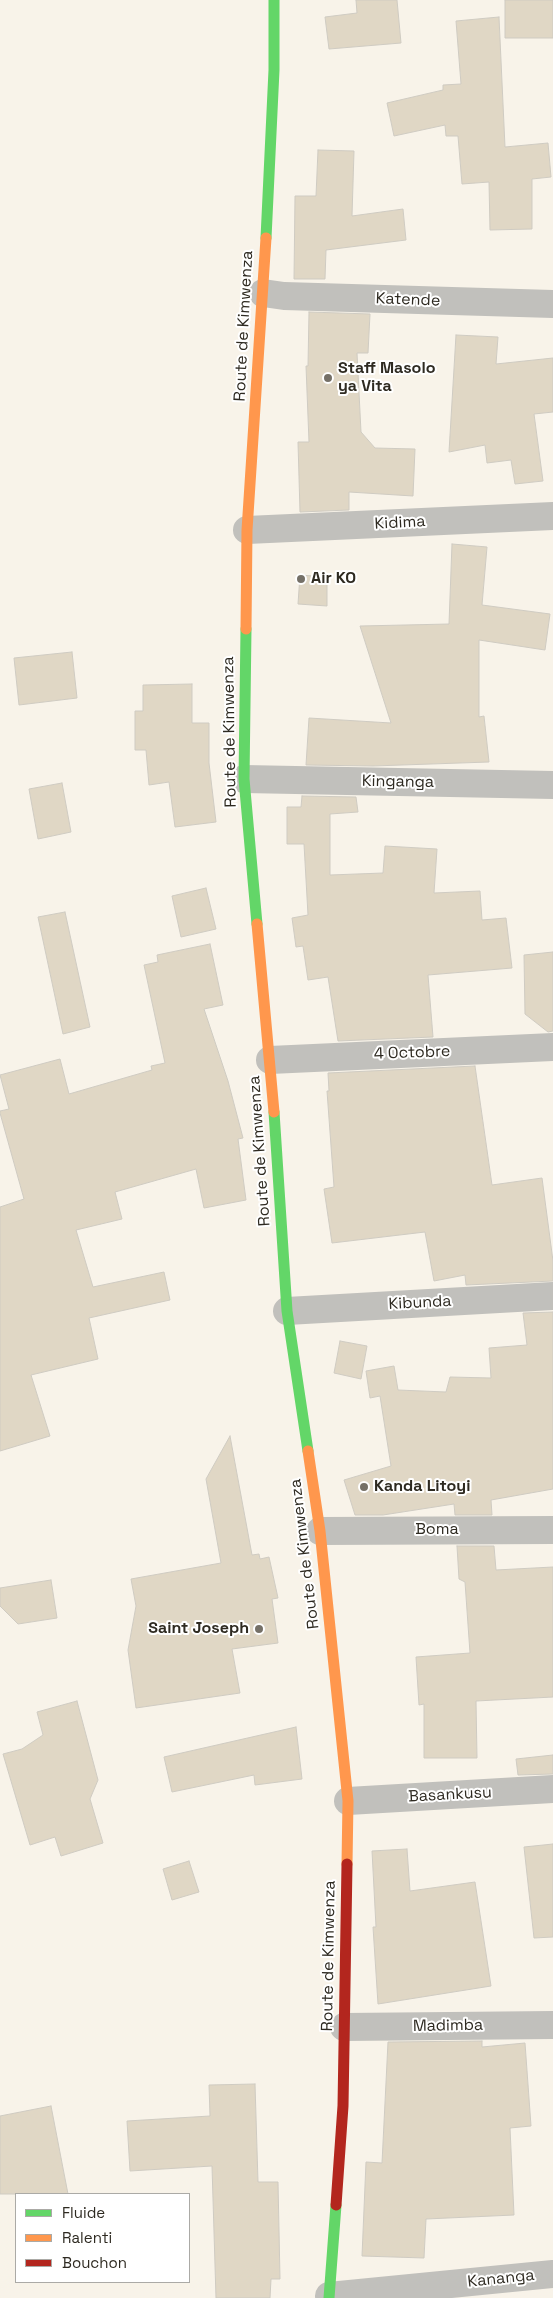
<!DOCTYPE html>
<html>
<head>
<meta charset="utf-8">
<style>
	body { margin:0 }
	#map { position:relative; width:553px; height:2298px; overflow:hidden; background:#f8f3e9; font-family:"Space Grotesk",sans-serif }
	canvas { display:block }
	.legend { position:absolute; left:15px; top:2193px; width:175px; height:90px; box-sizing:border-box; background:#fff; border:1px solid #abaaa6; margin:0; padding:6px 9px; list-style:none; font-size:15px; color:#2e2a21 }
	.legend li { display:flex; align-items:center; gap:10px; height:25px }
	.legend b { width:25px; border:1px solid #abaaa6 }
</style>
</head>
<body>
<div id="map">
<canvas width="553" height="2298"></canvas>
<ul class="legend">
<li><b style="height:6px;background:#63d668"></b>Fluide</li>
<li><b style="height:6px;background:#ff974d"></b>Ralenti</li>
<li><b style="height:6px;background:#b3261e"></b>Bouchon</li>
</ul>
</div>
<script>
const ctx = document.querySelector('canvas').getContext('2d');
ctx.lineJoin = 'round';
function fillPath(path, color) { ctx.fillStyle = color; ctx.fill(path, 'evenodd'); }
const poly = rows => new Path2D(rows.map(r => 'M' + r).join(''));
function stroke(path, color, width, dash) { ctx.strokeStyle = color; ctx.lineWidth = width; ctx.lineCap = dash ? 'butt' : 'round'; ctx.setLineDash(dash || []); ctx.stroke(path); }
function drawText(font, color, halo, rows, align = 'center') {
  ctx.font = font + ' "Space Grotesk",sans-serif'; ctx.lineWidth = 4; ctx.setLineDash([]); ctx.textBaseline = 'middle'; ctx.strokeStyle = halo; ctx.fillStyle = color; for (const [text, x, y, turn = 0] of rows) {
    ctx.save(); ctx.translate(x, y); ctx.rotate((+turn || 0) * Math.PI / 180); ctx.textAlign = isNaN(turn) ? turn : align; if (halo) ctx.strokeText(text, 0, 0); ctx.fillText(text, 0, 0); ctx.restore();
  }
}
const building = poly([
	[356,0,397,0,401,43,329,49,325,17,357,13,356,0],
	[505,0,553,0,553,38,505,38,505,0],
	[499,17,505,147,548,143,551,177,532,179,532,229,490,230,489,182,462,184,458,136,446,136,445,125,394,136,387,103,443,90,443,85,461,84,456,21,499,17],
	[318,150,354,151,352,216,403,209,406,240,326,250,325,279,294,279,295,196,316,196,318,150],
	[309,312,370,314,368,353,357,353,361,432,375,448,415,449,413,496,349,492,349,510,300,512,298,442,309,442,306,366,308,366,309,312],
	[456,335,498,337,496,364,553,358,553,412,534,414,543,481,515,484,511,460,487,463,485,445,449,452,456,335],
	[452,544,487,547,482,605,550,614,545,650,479,640,479,717,484,716,489,762,373,766,306,765,309,718,391,723,360,626,449,624,452,544],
	[300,575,327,577,327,606,298,604,300,575],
	[72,652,77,698,19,705,14,658,72,652],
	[192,684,192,723,209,723,209,763,216,822,175,827,169,782,149,785,146,750,135,750,135,711,143,711,143,685,192,684],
	[62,783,71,832,38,839,29,789,62,783],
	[302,796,356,797,358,812,330,814,330,875,383,873,385,846,437,849,434,893,480,891,482,920,506,918,512,968,428,975,433,1037,338,1041,328,977,308,980,303,946,296,947,292,918,308,915,304,844,287,844,287,807,301,807,302,796],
	[206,888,216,929,181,937,172,896,206,888],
	[65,912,90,1027,63,1034,38,917,65,912],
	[210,944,223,1005,204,1009,228,1081,243,1138,238,1139,246,1200,204,1208,196,1169,115,1192,122,1219,76,1230,93,1287,164,1272,170,1300,89,1318,98,1359,31,1375,50,1436,0,1451,0,1207,24,1199,0,1113,0,1111,9,1109,0,1075,60,1059,69,1094,152,1070,151,1066,165,1063,144,965,158,962,157,955,210,944],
	[553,952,553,1031,548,1032,525,1014,524,955,553,952],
	[475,1066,492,1185,542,1178,553,1261,553,1281,466,1285,465,1275,434,1281,425,1232,332,1243,324,1189,334,1187,327,1091,329,1091,328,1073,475,1066],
	[553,1312,553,1489,491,1500,492,1515,455,1515,454,1504,383,1515,355,1515,344,1480,391,1466,380,1396,370,1398,366,1371,394,1366,398,1390,446,1392,450,1377,491,1378,489,1348,527,1345,523,1313,553,1312],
	[340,1341,367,1346,361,1379,334,1373,340,1341],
	[230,1436,252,1555,259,1554,260,1559,269,1557,278,1598,272,1599,278,1643,232,1649,240,1693,136,1708,128,1650,136,1606,131,1579,221,1563,206,1479,230,1436],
	[457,1546,494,1546,496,1570,553,1567,553,1697,476,1701,477,1758,424,1758,424,1704,419,1705,416,1657,470,1653,465,1582,459,1579,457,1546],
	[51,1580,57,1618,18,1624,0,1606,0,1588,51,1580],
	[77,1701,98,1780,90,1799,103,1843,61,1856,55,1837,30,1845,3,1754,22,1749,43,1735,37,1712,77,1701],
	[296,1727,302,1779,255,1785,254,1775,172,1792,164,1757,296,1727],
	[553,1755,553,1774,518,1775,516,1759,553,1755],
	[553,1844,553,1937,534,1938,524,1847,553,1844],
	[407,1849,410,1891,475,1882,491,1986,378,2004,373,1927,376,1927,372,1851,407,1849],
	[189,1861,199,1892,172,1900,163,1869,189,1861],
	[482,2041,482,2047,525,2043,531,2126,510,2128,514,2215,426,2219,424,2258,362,2256,366,2162,382,2163,388,2042,482,2041],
	[255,2084,258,2182,278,2182,280,2279,271,2279,270,2298,216,2298,212,2166,130,2171,127,2121,210,2116,209,2085,255,2084],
	[51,2106,68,2194,0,2194,0,2116,51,2106]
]);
const street = poly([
	[263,293,284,296,553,304],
	[247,530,553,516],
	[244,779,553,785],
	[270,1060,553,1047],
	[287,1311,553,1296],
	[320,1531,553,1530],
	[348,1801,553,1789],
	[344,2027,553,2025],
	[329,2296,553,2274]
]);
const fast = poly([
	[266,238,274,70,274,0],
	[246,629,244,779,257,924],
	[274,1112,287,1311,308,1451],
	[329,2298,336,2205]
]);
const slow = poly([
	[246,629,247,530,266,238],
	[257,924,274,1112],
	[308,1451,320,1531,348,1801,347,1864]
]);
const jam = poly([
	[336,2205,343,2106,347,1864]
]);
const markers = [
	[328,378,5,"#757067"],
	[301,579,5,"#757067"],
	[364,1487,5,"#757067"],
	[259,1629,5,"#757067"]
];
const streetNames = [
	["Katende",408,300,2],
	["Route de Kimwenza",244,326,-87],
	["Kidima",400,523,-3],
	["Route de Kimwenza",230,732,-91],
	["Kinganga",398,782,1],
	["4 Octobre",412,1053,-2],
	["Route de Kimwenza",260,1151,-94],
	["Kibunda",420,1303,-3],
	["Boma",437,1530],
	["Route de Kimwenza",305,1554,-97],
	["Basankusu",450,1795,-3],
	["Route de Kimwenza",329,1956,-89],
	["Madimba",448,2026,-1],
	["Kananga",501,2279,-6]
];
const poiNames = [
	["Staff Masolo",338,369],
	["ya Vita",338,387],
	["Air KO",311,579],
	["Kanda Litoyi",374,1487],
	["Saint Joseph",249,1629,"right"]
];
fillPath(building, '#e0d7c5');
stroke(building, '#cfcbc2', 1);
stroke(street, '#c1c0bc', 28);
stroke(fast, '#63d668', 11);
stroke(slow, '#ff974d', 11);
stroke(jam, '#b3261e', 11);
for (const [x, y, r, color] of markers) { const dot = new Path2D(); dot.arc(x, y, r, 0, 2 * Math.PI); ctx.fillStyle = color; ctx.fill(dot); stroke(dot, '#fff', 2); }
drawText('16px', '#2e2a21', '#fff', streetNames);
drawText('bold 16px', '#2e2a21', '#fff', poiNames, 'left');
</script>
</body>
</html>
